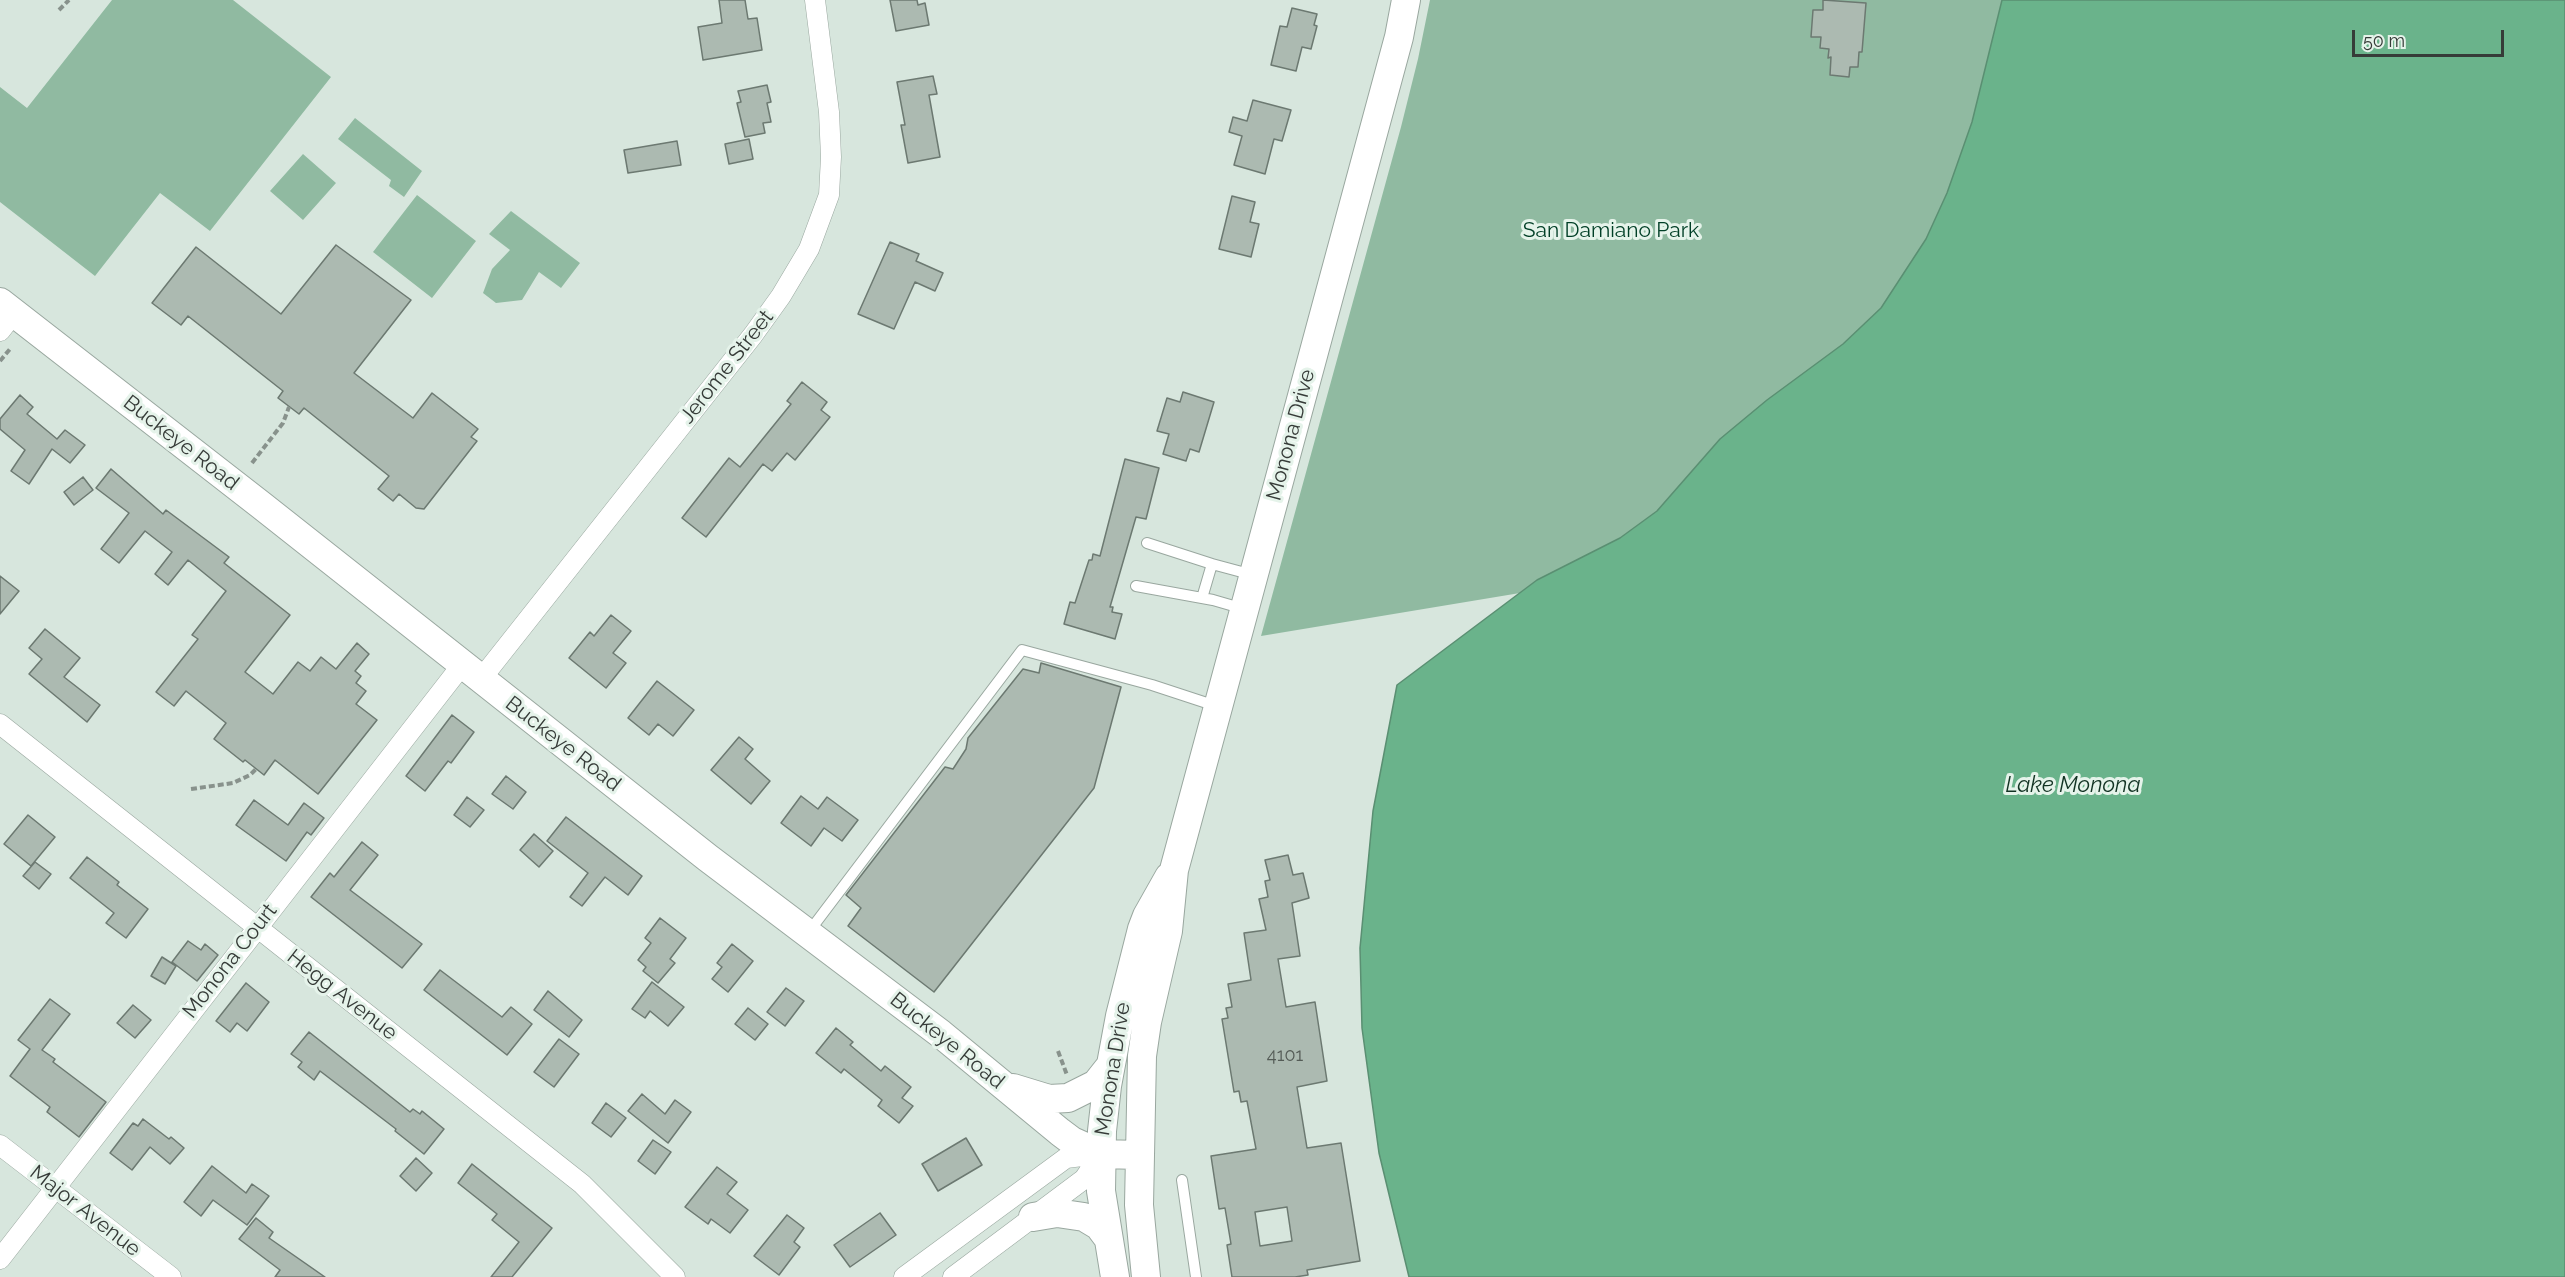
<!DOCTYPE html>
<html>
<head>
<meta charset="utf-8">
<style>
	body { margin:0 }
	#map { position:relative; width:2565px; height:1277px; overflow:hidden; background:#d7e6dd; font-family:Raleway,sans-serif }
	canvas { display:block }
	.scale { position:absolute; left:2352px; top:30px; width:152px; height:27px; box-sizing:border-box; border:3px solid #363b38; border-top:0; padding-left:8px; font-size:18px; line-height:21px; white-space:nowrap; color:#363b38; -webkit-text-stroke:4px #e5f3ea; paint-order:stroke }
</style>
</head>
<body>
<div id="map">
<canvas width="2565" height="1277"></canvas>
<div class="scale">50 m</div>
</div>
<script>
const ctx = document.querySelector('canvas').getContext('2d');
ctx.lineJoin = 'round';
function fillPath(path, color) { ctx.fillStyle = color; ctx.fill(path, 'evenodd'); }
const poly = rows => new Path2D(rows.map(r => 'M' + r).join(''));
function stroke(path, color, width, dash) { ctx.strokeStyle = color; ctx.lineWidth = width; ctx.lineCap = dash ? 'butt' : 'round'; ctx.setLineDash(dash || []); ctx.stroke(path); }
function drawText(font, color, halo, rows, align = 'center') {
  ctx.font = font + ' Raleway,sans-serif'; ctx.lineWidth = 6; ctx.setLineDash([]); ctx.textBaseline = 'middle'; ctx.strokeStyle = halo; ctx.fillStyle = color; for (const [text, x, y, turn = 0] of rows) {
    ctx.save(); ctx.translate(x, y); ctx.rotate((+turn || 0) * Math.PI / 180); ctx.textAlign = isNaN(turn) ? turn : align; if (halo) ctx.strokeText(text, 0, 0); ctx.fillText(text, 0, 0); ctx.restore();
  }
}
const green = poly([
	[112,0,233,0,331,77,210,231,160,193,95,276,0,202,0,87,27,108],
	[1430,0,2002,0,1972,122,1947,193,1926,239,1881,308,1843,344,1720,439,1657,511,1620,538,1537,580,1520,593,1261,636,1401,127,1418,59],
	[355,118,422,171,404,197,389,186,391,180,338,139],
	[303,154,336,183,303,220,270,191],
	[417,195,476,241,432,298,373,252],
	[511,211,580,263,561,288,539,272,522,300,496,303,483,293,492,269,510,250,489,234]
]);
const water = poly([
	[2002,0,2565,0,2565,1277,1409,1277,1379,1153,1362,1028,1360,948,1373,811,1397,685,1537,580,1620,538,1657,511,1720,439,1767,400,1843,344,1881,308,1926,239,1947,193,1972,122,2002,0]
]);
const building = poly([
	[719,0,745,0,748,19,757,18,762,50,703,60,698,27,722,23,719,0],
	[890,0,917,0,918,5,925,3,929,25,896,31,890,0],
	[1823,0,1866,3,1862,52,1859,52,1858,67,1850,67,1849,77,1830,75,1831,57,1828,58,1829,49,1820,48,1821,37,1811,37,1813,10,1823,10,1823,0],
	[1292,8,1317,14,1314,25,1317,26,1311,49,1302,47,1296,71,1271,65,1280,26,1287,27,1292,8],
	[933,76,937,94,929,95,940,157,908,163,901,125,905,125,897,82,933,76],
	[767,85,771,102,767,103,771,122,763,123,765,133,745,137,737,103,741,102,738,91,767,85],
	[1253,100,1291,110,1282,141,1274,139,1265,174,1234,165,1242,136,1229,132,1233,117,1247,121,1253,100],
	[749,139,753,159,729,164,725,144,749,139],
	[677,141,681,165,628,173,624,150,677,141],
	[1232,196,1255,202,1250,222,1259,224,1251,257,1219,249,1232,196],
	[890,242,919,254,916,261,943,273,935,291,915,282,894,329,858,314,890,242],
	[336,245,411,300,354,373,413,418,432,393,478,429,471,437,477,441,424,509,416,508,399,494,393,501,378,489,389,476,304,408,299,414,278,398,283,391,188,316,181,325,152,303,196,247,281,314,336,245],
	[802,382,827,402,821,410,830,417,795,460,787,453,772,471,763,464,706,537,682,518,729,458,740,467,791,404,787,401,802,382],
	[1183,392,1214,402,1199,452,1190,449,1186,461,1163,454,1169,434,1157,431,1167,398,1180,402,1183,392],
	[20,395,33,407,27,414,57,439,65,430,85,445,70,463,52,449,29,484,11,471,25,450,0,429,0,419,20,395],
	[1125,459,1159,468,1146,519,1136,517,1110,607,1113,607,1112,612,1122,614,1115,639,1064,624,1070,602,1075,603,1089,560,1092,560,1093,554,1100,556,1125,459],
	[111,469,163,514,166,510,229,557,224,563,290,615,245,672,273,694,298,662,310,671,321,657,336,669,357,643,369,654,355,671,361,676,356,683,366,691,356,704,377,720,318,794,275,760,264,775,245,760,243,762,214,739,226,723,186,691,174,706,156,692,198,639,192,635,226,591,188,560,168,585,155,574,172,552,145,531,119,563,101,549,129,513,96,488,111,469],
	[83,477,93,490,74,505,64,492,83,477],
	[0,576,19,591,0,614,0,576],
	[611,615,631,631,613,653,626,663,606,688,569,658,590,632,594,636,611,615],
	[45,629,80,658,64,677,100,705,87,722,29,674,42,659,29,648,45,629],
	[1041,663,1121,687,1094,788,934,992,848,926,861,908,846,895,945,767,953,769,966,749,968,738,1023,669,1039,673,1041,663],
	[657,681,694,710,673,736,658,724,649,735,628,718,657,681],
	[452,715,474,732,451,763,448,761,425,791,406,776,452,715],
	[739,737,753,749,745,759,770,781,751,804,711,770,739,737],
	[506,776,526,792,513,809,492,794,506,776],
	[801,796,818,809,827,797,858,820,842,841,824,828,811,846,781,823,801,796],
	[467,797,484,810,470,827,454,815,467,797],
	[254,800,288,825,304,803,324,818,311,835,307,832,286,861,236,825,254,800],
	[28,815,55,837,31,866,4,844,28,815],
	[566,817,642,876,628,895,605,877,582,906,570,897,588,873,547,841,566,817],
	[534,834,553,851,539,867,520,850,534,834],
	[362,842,378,855,350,890,422,944,402,968,311,897,330,873,334,877,362,842],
	[1288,855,1293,875,1303,873,1309,898,1292,903,1300,956,1278,959,1286,1007,1315,1002,1327,1081,1297,1087,1307,1148,1341,1143,1360,1261,1307,1270,1308,1275,1295,1277,1232,1277,1227,1245,1231,1244,1225,1208,1219,1209,1211,1156,1256,1149,1247,1101,1241,1102,1239,1091,1234,1092,1222,1019,1228,1018,1226,1008,1232,1007,1228,984,1251,980,1244,933,1266,930,1259,899,1268,897,1265,881,1270,880,1265,860,1288,855],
	[1287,1207,1292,1241,1260,1246,1255,1212,1287,1207],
	[87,857,119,882,117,885,148,909,126,938,106,923,114,913,70,878,87,857],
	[35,862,51,874,39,889,23,876,35,862],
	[660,918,686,938,670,959,675,963,658,983,643,971,646,967,638,960,651,943,645,938,660,918],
	[188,941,201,950,205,944,218,955,197,981,172,962,188,941],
	[732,944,753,961,728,992,712,979,722,967,717,963,732,944],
	[162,957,176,966,165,984,151,976,162,957],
	[440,970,502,1017,511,1007,532,1024,507,1055,424,990,440,970],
	[652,982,684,1007,668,1026,650,1011,645,1018,632,1009,652,982],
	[246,983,269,1002,247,1031,237,1023,230,1032,216,1021,246,983],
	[786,988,804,1001,785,1026,767,1012,786,988],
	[548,991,582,1020,569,1037,534,1010,548,991],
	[50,999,70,1014,42,1050,55,1059,53,1062,106,1102,79,1137,47,1112,50,1107,10,1076,30,1049,18,1040,50,999],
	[133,1005,151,1020,135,1038,117,1023,133,1005],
	[748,1008,768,1024,755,1040,735,1024,748,1008],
	[836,1028,853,1042,850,1045,881,1071,885,1066,911,1087,902,1098,913,1106,899,1123,878,1106,882,1100,844,1069,841,1073,816,1053,836,1028],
	[309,1032,410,1112,413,1109,420,1114,422,1111,444,1129,424,1154,395,1131,396,1129,320,1071,314,1080,298,1067,302,1062,291,1054,309,1032],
	[559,1039,579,1054,554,1087,534,1072,559,1039],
	[642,1094,665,1114,675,1100,691,1112,668,1143,628,1111,642,1094],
	[606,1103,626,1118,611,1137,592,1123,606,1103],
	[143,1119,169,1139,171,1137,184,1148,170,1164,150,1147,132,1170,110,1153,133,1123,138,1126,143,1119],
	[966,1138,982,1165,938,1191,922,1164,966,1138],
	[653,1140,671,1152,655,1174,638,1161,653,1140],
	[416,1158,432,1173,416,1191,400,1176,416,1158],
	[472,1164,552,1228,512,1277,491,1277,519,1242,492,1220,497,1214,458,1183,472,1164],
	[212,1166,246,1193,252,1184,269,1196,247,1225,213,1200,201,1216,184,1202,212,1166],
	[717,1167,737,1182,727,1194,748,1210,730,1233,711,1219,708,1224,685,1207,717,1167],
	[880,1213,896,1235,850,1267,834,1245,880,1213],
	[787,1215,804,1228,794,1242,800,1247,779,1275,754,1256,787,1215],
	[256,1218,273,1232,269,1238,325,1277,275,1277,280,1270,239,1239,256,1218]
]);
const path = poly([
	[59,10,69,0],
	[0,361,10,349],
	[252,463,283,423,289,407],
	[191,789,233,783,250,775,256,769],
	[1058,1051,1067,1075]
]);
const lane = poly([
	[1147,543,1212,564,1202,598],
	[1212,564,1253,575],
	[1136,586,1213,600,1244,609],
	[808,933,1022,650,1152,685,1216,706],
	[1182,1180,1196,1277]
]);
const street = poly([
	[0,331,14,313],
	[481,679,753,335,781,296,809,249,829,195,831,157,829,112,815,0],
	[0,724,582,1184,675,1277],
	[0,1145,171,1277],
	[0,1259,462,665],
	[904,1277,1066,1158,1098,1154],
	[953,1277,1084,1179,1101,1154]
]);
const secondary = poly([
	[0,302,261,505,708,858,941,1034,1060,1132,1072,1141,1101,1154,1139,1155],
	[1013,1088,1049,1099,1068,1098,1096,1084,1111,1065],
	[1033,1217,1057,1213,1084,1217,1099,1226,1108,1238],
	[1115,1277,1101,1191,1102,1131,1107,1086,1120,1016,1142,929,1147,916,1169,877],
	[1146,1277,1139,1205,1142,1056,1147,1022,1168,931,1174,870,1399,37,1406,0]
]);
const numberNames = [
	["4101",1285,1056]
];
const parkNames = [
	["San Damiano Park",1611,231]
];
const streetNames = [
	["Jerome Street",727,367,-52],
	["Monona Drive",1291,435,-75],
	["Buckeye Road",181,443,38],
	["Buckeye Road",563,744,38],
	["Monona Court",230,961,-52],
	["Hegg Avenue",342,995,38],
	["Buckeye Road",947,1041,39],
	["Monona Drive",1113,1069,-81],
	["Major Avenue",85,1211,38]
];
const waterNames = [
	["Lake Monona",2073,785]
];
fillPath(green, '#90baa1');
fillPath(water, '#6ab38b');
stroke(water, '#5a8f72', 1.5);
fillPath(building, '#acbab1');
stroke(building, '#6c7971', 1.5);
stroke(lane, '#99a79f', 12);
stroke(street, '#99a79f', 21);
stroke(secondary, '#99a79f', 30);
stroke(path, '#88928c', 4, [6, 3]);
stroke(lane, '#fff', 10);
stroke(street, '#fff', 20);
stroke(secondary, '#fff', 28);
drawText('18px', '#545b56', null, numberNames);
drawText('21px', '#003f26', '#e5f3ea', parkNames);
drawText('21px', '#363b38', '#e5f3ea', streetNames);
drawText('italic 22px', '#123323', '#e5f3ea', waterNames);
</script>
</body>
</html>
